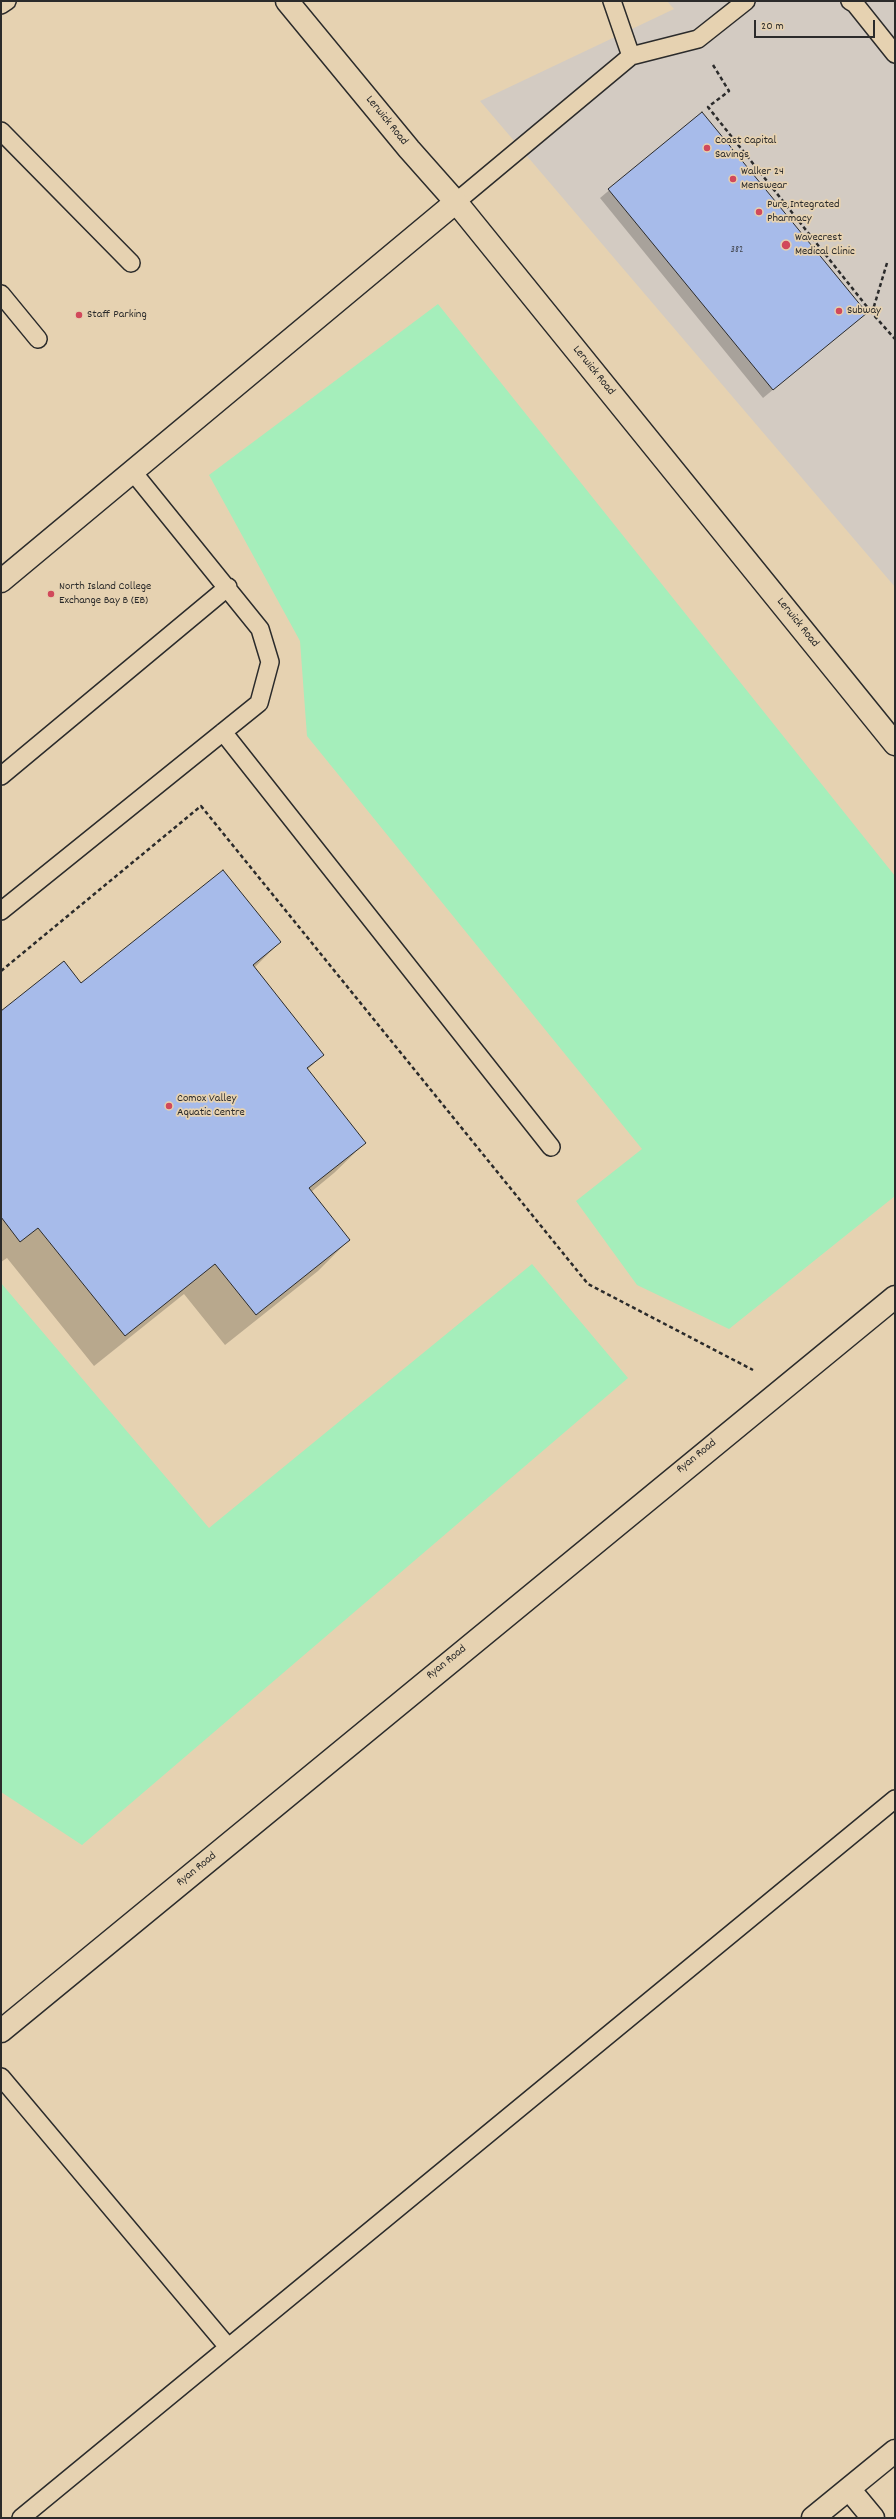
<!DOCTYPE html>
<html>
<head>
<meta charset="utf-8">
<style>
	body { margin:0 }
	#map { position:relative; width:896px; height:2519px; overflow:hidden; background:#e6d2b1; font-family:Dekko,sans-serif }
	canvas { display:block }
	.frame { position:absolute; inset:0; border:2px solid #2b2b2b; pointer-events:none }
	.scale { position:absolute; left:754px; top:20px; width:121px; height:18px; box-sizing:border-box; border:2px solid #2b2b2b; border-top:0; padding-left:5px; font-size:12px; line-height:14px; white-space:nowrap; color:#2b2b2b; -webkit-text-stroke:3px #e6d2b1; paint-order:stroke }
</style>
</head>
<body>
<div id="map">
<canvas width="896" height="2519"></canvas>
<div class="frame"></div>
<div class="scale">20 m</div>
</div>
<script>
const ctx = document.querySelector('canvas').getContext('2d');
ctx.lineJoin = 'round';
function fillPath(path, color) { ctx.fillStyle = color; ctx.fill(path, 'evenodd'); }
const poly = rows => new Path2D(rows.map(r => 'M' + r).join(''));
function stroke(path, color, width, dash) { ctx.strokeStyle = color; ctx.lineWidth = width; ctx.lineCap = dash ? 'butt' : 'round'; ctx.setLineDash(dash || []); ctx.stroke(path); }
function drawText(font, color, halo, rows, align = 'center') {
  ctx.font = font + ' Dekko,sans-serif'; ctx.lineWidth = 3.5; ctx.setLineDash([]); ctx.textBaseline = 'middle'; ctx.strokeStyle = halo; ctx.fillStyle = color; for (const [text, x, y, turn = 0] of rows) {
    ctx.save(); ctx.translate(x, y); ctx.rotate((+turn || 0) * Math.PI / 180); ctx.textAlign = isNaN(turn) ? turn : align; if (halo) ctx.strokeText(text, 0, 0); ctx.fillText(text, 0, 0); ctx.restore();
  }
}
const built = poly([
	[667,1,895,1,895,587,480,101,674,9]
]);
const green = poly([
	[438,304,895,876,895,1196,729,1329,637,1285,576,1201,642,1149,307,736,300,641,209,475],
	[532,1264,628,1378,82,1845,1,1792,1,1283,209,1528]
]);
const shadow = poly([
	[701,113,866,313,763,398,600,198],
	[280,942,254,968,323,1055,307,1070,365,1143,334,1173,311,1192,349,1240,318,1271,225,1345,184,1294,94,1366,7,1258,1,1262,1,1013,81,984]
]);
const building = poly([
	[702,112,867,313,773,390,608,189,702,112],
	[223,870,281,942,253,965,324,1055,307,1068,366,1143,309,1188,350,1240,256,1315,215,1264,125,1336,38,1228,20,1242,1,1217,1,1011,64,961,81,983,223,870]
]);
const path = poly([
	[713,65,729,91,708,107,872,313],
	[887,263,872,313,895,339],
	[1,971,201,806,588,1284,753,1370]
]);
const lane = poly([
	[612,1,631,56],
	[850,1,855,4,895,54],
	[1,5,7,1],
	[1,131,131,263],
	[456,202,631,56,698,39,746,1],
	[1,294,38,339],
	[223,732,551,1147],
	[1,776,228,587],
	[1,911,259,703,270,662,260,629,133,472],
	[1,2077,228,2347],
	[21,2518,895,1799]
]);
const street = poly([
	[1,581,456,202],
	[849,2489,873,2518],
	[813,2518,895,2451]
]);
const secondary = poly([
	[287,1,409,149,456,202,895,744],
	[1,2031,895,1297]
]);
const markers = [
	[707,148,4,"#d1495b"],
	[733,179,4,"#d1495b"],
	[759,212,4,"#d1495b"],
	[786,245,5,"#d1495b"],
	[839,311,4,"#d1495b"],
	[79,315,4,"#d1495b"],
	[51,594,4,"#d1495b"],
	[169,1106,4,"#d1495b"]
];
const numberNames = [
	["382",737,251]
];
const streetNames = [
	["Lerwick Road",386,121,51],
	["Lerwick Road",593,371,51],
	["Lerwick Road",797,623,51],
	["Ryan Road",697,1457,-39],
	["Ryan Road",447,1663,-39],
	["Ryan Road",197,1870,-39]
];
const poiNames = [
	["Coast Capital",715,141],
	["Savings",715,155],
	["Walker 24",741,172],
	["Menswear",741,186],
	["Pure Integrated",767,205],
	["Pharmacy",767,219],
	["Wavecrest",795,238],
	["Medical Clinic",795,252],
	["Subway",847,311],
	["Staff Parking",87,315],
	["North Island College",59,587],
	["Exchange Bay B (EB)",59,601],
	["Comox Valley",177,1099],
	["Aquatic Centre",177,1113]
];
fillPath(built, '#d3cbc2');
fillPath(green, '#a5eebb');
fillPath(shadow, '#0003');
fillPath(building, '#a7bbea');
stroke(building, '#2b2b2b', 1);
stroke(lane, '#2b2b2b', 20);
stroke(street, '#2b2b2b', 25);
stroke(secondary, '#2b2b2b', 25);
stroke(path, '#2b2b2b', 2.5, [4, 3]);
stroke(lane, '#e6d2b1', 17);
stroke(street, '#e6d2b1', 22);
stroke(secondary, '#e6d2b1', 22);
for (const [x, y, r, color] of markers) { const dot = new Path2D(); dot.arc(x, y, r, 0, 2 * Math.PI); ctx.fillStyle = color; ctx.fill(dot); stroke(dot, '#e6d2b1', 1.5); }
drawText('10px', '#4a4f5b', null, numberNames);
drawText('12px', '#2b2b2b', '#e6d2b1', streetNames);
drawText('12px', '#2b2b2b', '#e6d2b1', poiNames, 'left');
</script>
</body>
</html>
